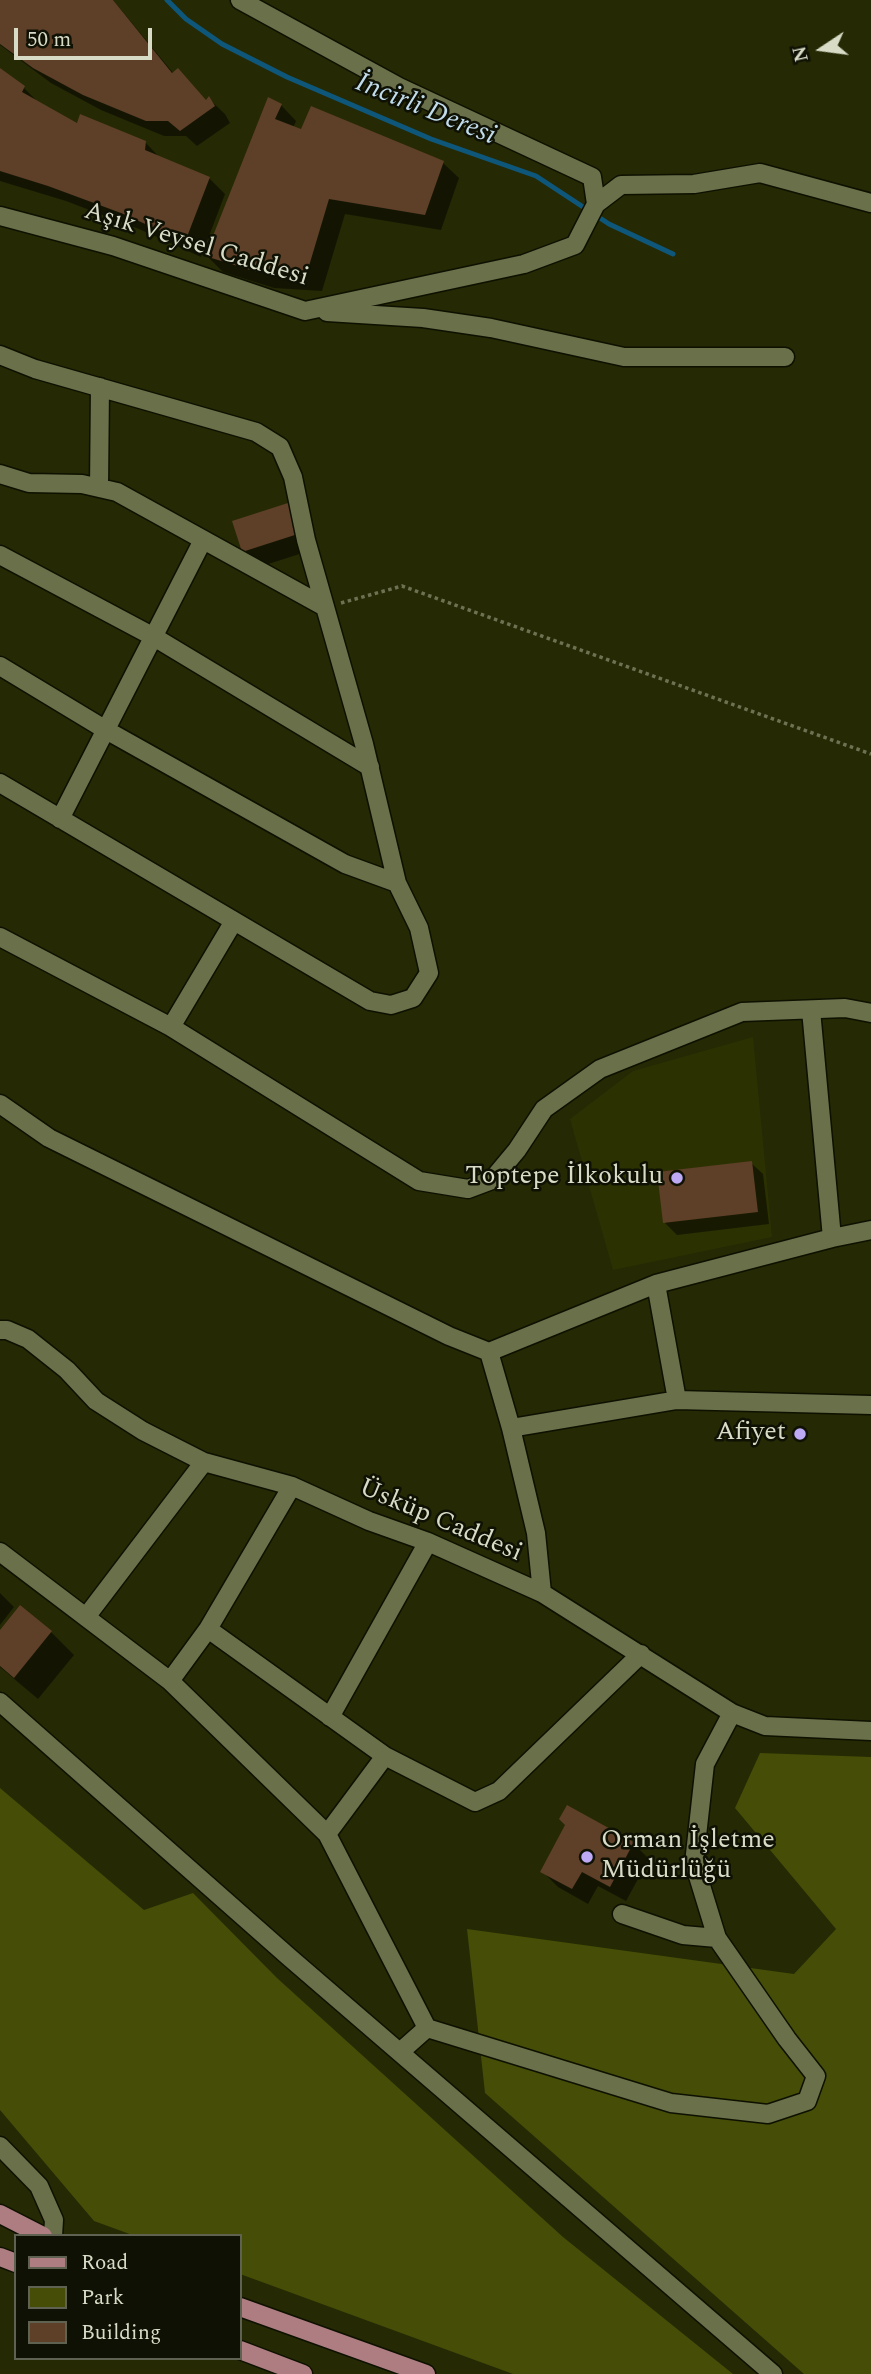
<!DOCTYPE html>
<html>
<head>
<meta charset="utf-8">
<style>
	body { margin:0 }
	#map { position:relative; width:871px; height:2374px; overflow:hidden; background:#252904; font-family:Spectral,serif }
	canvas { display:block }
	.legend { position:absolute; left:14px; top:2234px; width:228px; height:126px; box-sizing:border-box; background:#0e1103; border:2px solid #5f6251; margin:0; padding:9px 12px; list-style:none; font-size:21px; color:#d8dcc7 }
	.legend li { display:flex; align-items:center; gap:14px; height:35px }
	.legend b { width:35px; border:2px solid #5f6251 }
	.north { position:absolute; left:787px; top:14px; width:70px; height:70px; -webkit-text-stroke:5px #0e1103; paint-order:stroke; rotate:257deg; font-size:19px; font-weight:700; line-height:28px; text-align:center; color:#d8dcc7 }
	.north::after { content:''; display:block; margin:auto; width:24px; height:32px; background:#d8dcc7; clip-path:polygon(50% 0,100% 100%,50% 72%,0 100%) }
	.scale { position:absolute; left:14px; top:28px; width:138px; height:32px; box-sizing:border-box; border:4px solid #d8dcc7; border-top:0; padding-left:9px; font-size:21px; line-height:24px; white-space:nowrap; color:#d8dcc7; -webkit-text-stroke:5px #0e1103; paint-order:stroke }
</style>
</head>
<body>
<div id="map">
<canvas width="871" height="2374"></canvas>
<ul class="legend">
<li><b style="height:9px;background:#ad7d81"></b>Road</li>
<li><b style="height:19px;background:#454d07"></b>Park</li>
<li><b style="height:19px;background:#5e3f28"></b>Building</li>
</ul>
<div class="north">N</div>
<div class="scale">50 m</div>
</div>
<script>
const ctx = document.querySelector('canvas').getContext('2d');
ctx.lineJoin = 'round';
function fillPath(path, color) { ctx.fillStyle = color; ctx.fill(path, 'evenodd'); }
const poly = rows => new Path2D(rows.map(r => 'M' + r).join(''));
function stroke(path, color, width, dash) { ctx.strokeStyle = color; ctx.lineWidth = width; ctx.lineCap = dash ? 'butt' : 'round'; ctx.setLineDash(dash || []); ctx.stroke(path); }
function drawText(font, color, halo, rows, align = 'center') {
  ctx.font = font + ' Spectral,serif'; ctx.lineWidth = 5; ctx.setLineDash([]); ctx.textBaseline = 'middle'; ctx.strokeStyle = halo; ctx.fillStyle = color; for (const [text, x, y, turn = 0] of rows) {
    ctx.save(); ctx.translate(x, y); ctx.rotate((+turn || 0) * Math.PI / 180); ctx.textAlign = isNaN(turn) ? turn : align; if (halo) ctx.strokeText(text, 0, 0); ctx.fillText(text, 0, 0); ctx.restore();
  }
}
const built = poly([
	[753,1037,772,1237,613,1270,570,1119,633,1071]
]);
const green = poly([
	[760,1753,871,1757,871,2374,804,2374,485,2093,467,1929,794,1974,836,1929,735,1808],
	[0,1788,144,1910,193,1893,277,1978,563,2237,733,2374,513,2374,240,2274,240,2236,135,2236,94,2221,0,2110]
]);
const shadow = poly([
	[0,0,113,0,174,74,207,101,209,99,225,114,230,123,197,146,186,136,164,136,101,110,51,83,0,45],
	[0,71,24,88,40,104,78,125,145,142,161,159,209,178,225,194,201,257,139,229,66,201,0,181],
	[281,105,296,121,293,128,443,163,459,178,441,230,345,214,322,291,274,288,223,272,207,256],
	[290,504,315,549,259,567,243,551],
	[751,1163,763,1174,769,1224,677,1235,665,1223],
	[0,1593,14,1607,0,1625],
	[51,1632,74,1655,38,1699,0,1667,0,1633],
	[567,1825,633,1843,649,1859,626,1901,598,1886,588,1904,558,1887,542,1871]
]);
const stream = poly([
	[167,0,186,19,222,44,287,77,431,139,536,176,609,224,673,254]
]);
const building = poly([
	[0,0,113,0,172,73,178,68,206,100,209,96,215,106,180,131,168,121,146,121,83,95,33,68,0,44],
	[0,68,25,86,22,92,77,123,80,114,146,141,145,150,210,177,185,242,121,213,48,186,0,171],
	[268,97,282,104,275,119,301,129,311,106,444,161,425,215,329,199,306,276,257,272,205,256],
	[291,502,301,533,242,552,232,521],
	[752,1161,758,1212,663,1223,657,1172],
	[20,1605,52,1631,14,1678,0,1666,0,1630],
	[567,1805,634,1842,610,1887,582,1872,572,1889,540,1872,565,1825,559,1819]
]);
const path = poly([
	[341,603,402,586,871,754]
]);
const minor = poly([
	[240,0,399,87,592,177,596,204],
	[0,216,113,246,305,311,524,264,575,245,596,204,621,185,694,184,760,173,871,203],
	[327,312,423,318,491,328,624,357,785,357],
	[0,355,35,369,256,432,280,447,293,477,306,540,364,744,397,883,419,928,429,973,413,998,391,1005,370,1001,0,783],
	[0,474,29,483,82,484,117,492,325,607],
	[99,488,100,387],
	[0,555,154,637,370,767],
	[0,666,106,730,345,864,397,883],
	[60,819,203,540],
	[0,937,171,1027,419,1181,468,1189,492,1180,517,1150,544,1109,600,1069,742,1012,845,1008,871,1013],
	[811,1010,832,1238],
	[171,1027,234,921],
	[0,1104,49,1138,449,1336,489,1352,656,1284,832,1238,871,1230],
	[656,1284,677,1400],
	[0,1330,7,1330,28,1339,67,1370,96,1401,143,1431,204,1462,292,1486,369,1521,428,1542,542,1593,732,1713,765,1726,871,1731],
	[489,1352,511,1428,536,1533,542,1593],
	[511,1428,677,1400,871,1405],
	[0,1552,170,1681,327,1834,427,2028],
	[86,1617,204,1462],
	[208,1629,385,1756,475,1802,499,1791,641,1654],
	[170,1681,208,1629,292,1486],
	[0,1702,289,1957,773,2374],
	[330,1717,428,1542],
	[327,1834,385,1756],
	[622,1914,683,1935,717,1938],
	[400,2052,427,2028,671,2103,768,2114,807,2101,816,2076,787,2039,717,1938,694,1863,705,1764,732,1713],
	[0,2146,39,2186,54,2220,53,2236]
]);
const major = poly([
	[0,2214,43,2236],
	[0,2257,16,2263],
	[240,2307,426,2374],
	[240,2350,303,2374]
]);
const markers = [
	[677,1178,7,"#bea9f5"],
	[800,1434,7,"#bea9f5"],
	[587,1857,7,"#bea9f5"]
];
const streetNames = [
	["Aşık Veysel Caddesi",196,246,17],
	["Üsküp Caddesi",440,1522,23]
];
const poiNames = [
	["Toptepe İlkokulu",663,1178],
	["Afiyet",786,1434],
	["Orman İşletme",601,1842,"left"],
	["Müdürlüğü",601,1872,"left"]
];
const waterNames = [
	["İncirli Deresi",425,111,22]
];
fillPath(built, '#2c3102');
fillPath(green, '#454d07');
fillPath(shadow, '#0007');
stroke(stream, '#0e577b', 5);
fillPath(building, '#5e3f28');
stroke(minor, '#0e1100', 21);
stroke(major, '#0e1100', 21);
stroke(path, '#6e7253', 3.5, [3.5, 3.5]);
stroke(minor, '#69704a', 18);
stroke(major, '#ad7d81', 18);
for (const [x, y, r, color] of markers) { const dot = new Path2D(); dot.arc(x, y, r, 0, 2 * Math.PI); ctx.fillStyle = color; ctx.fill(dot); stroke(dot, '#0e1103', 2.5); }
drawText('26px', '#d8dcc7', '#0e1103', streetNames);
drawText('26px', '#d8dcc7', '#0e1103', poiNames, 'right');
drawText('italic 28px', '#c1dbeb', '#0e1103', waterNames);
</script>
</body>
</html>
